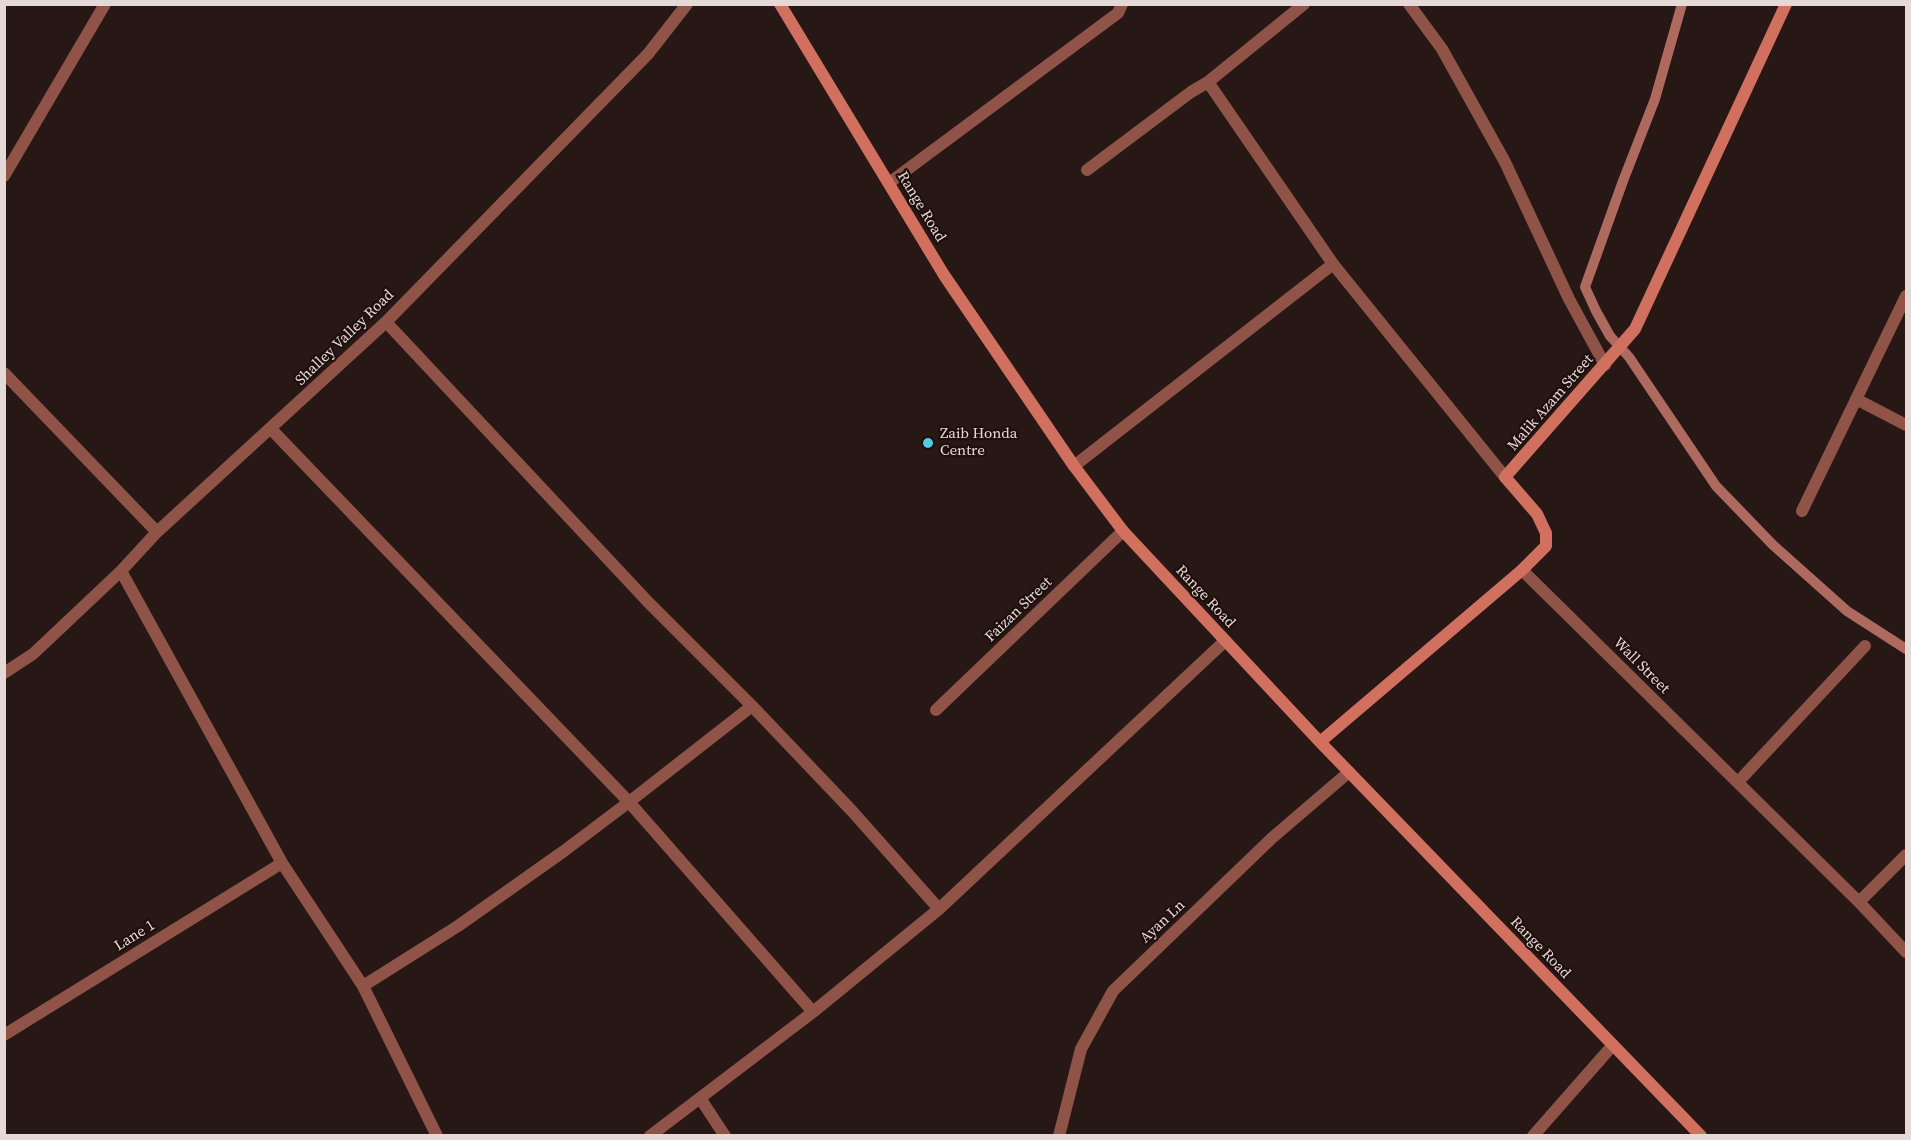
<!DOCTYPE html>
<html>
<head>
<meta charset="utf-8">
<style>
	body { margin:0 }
	#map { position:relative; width:1911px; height:1140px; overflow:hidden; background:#281815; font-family:"Source Serif 4",serif }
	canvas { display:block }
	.frame { position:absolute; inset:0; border:6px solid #e5d9d7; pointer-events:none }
</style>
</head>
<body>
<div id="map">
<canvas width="1911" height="1140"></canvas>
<div class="frame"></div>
</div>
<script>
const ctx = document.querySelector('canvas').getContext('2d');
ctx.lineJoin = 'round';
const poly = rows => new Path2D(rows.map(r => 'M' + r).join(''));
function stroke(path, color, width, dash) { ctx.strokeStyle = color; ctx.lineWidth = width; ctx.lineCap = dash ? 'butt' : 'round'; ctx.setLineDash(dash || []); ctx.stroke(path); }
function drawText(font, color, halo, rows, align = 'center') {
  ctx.font = font + ' "Source Serif 4",serif'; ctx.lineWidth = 4.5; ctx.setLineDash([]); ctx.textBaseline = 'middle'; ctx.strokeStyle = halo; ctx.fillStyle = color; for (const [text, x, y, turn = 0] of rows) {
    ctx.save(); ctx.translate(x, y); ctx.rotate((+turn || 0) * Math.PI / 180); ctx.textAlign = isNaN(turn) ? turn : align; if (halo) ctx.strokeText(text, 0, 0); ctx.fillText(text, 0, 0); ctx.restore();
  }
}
const stream = poly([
	[1682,4,1655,99,1623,181,1585,287,1596,311,1610,336,1629,357,1716,486,1773,545,1847,611,1906,649]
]);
const street = poly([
	[1409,4,1442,49,1505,162,1569,299,1605,365],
	[1208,82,1333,264,1505,477],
	[1087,170,1191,92,1208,82,1304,4],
	[4,176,105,4],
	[889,183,1118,13,1122,4],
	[386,322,649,603,752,706,852,811,939,909],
	[4,373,157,532],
	[1856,399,1906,425],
	[271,429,629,802,813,1012],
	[1074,466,1333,264],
	[1802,511,1906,296],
	[1522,570,1859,902,1906,952],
	[121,571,282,863,363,986,437,1136],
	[4,673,33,654,121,571,157,532,386,322,648,54,687,4],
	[936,710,1123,531],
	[1738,782,1865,646],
	[1859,902,1906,855],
	[363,986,458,926,564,851,629,802,752,706],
	[4,1035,282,863],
	[700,1098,725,1136],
	[650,1136,813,1012,939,909,1225,641],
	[1059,1136,1081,1049,1113,991,1272,838,1349,772],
	[1533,1136,1613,1045]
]);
const secondary = poly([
	[780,4,944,275,1074,466,1123,531,1320,742,1701,1136],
	[1320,742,1522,570,1546,546,1546,533,1537,514,1505,477,1635,329,1786,4]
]);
const markers = [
	[928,443,6,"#55cade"]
];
const streetNames = [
	["Range Road",921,207,59],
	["Shalley Valley Road",345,338,-44],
	["Malik Azam Street",1551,403,-49],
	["Range Road",1205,597,47],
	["Faizan Street",1019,610,-44],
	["Wall Street",1641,666,45],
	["Ayan Ln",1163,922,-43],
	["Lane 1",135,936,-32],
	["Range Road",1540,948,46]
];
const poiNames = [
	["Zaib Honda",940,434],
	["Centre",940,451]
];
stroke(stream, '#ae6a5f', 10);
stroke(street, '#905348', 12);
stroke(secondary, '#d2705f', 12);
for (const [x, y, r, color] of markers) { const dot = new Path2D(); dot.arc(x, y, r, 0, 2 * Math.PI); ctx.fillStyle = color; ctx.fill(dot); stroke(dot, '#1e0f0d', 2); }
drawText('15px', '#e5d9d7', '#1e0f0d', streetNames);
drawText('15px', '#e5d9d7', '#1e0f0d', poiNames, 'left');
</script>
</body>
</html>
